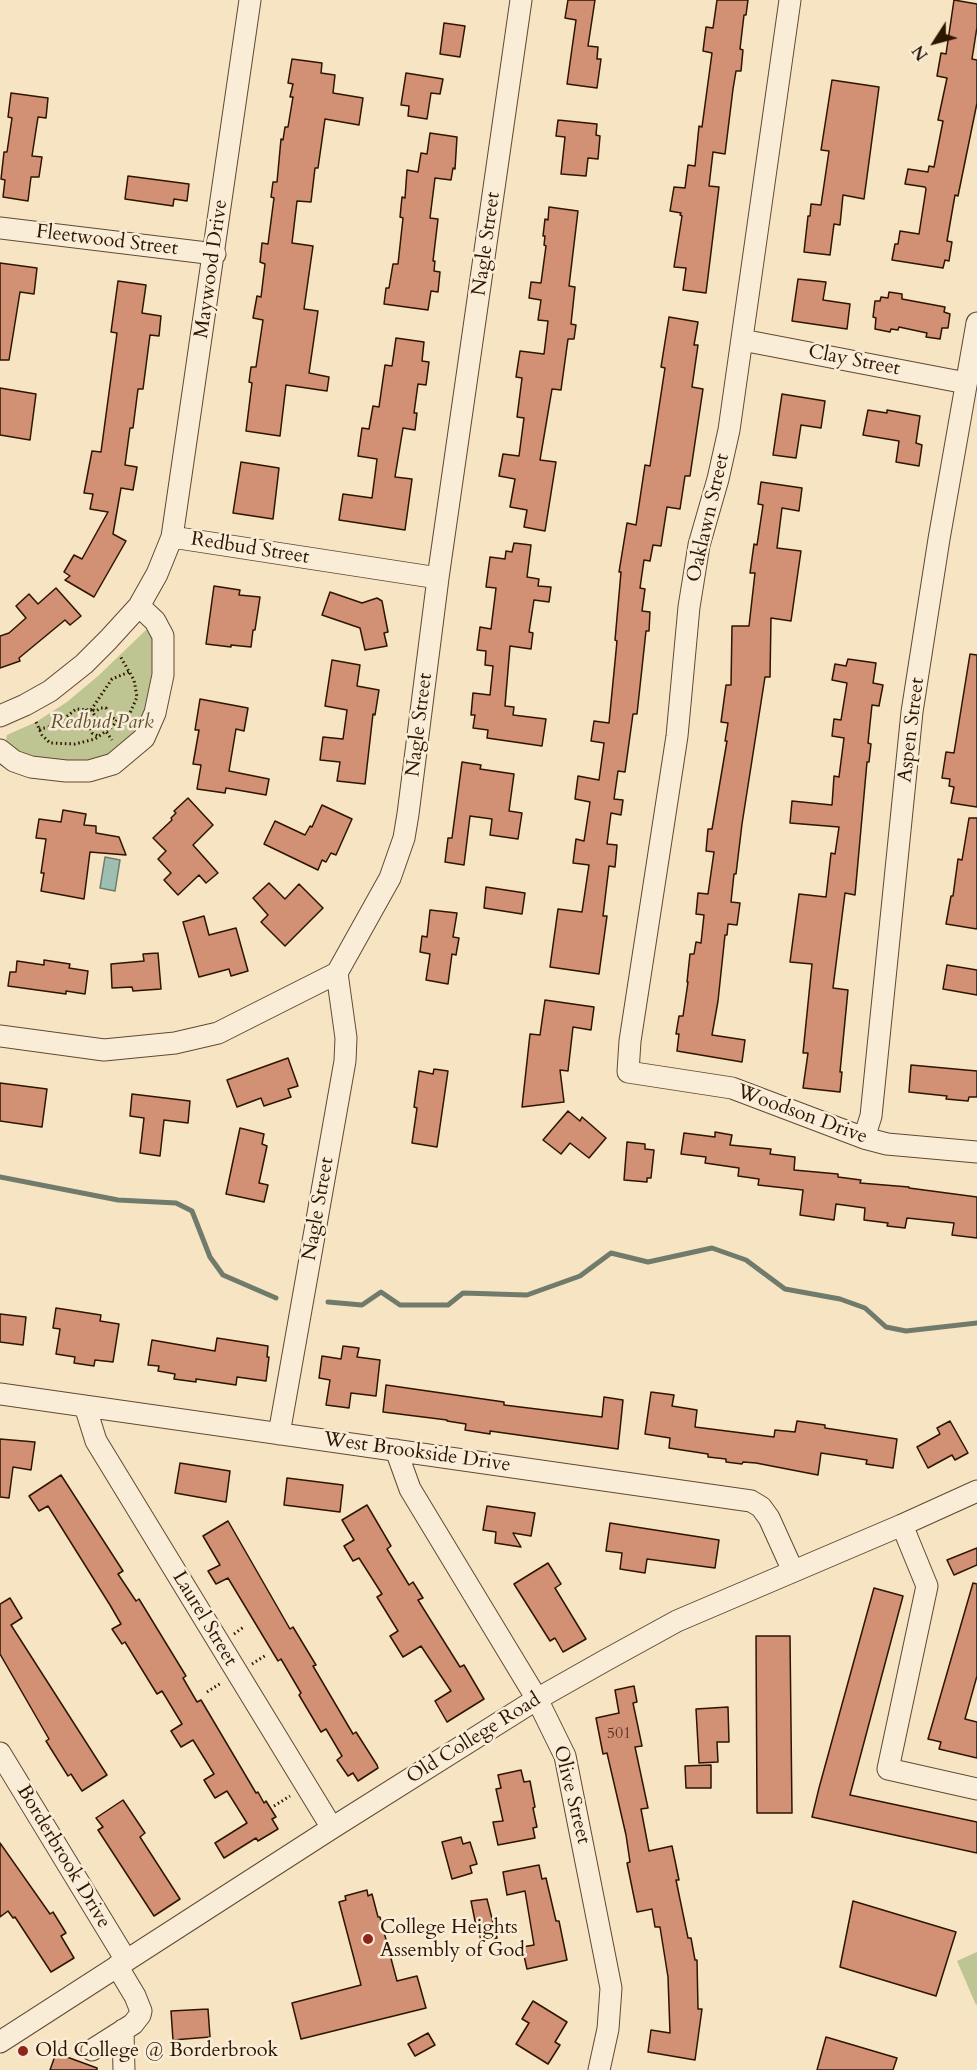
<!DOCTYPE html>
<html>
<head>
<meta charset="utf-8">
<style>
	body { margin:0 }
	#map { position:relative; width:977px; height:2070px; overflow:hidden; background:#f7e4c3; font-family:Cardo,serif }
	canvas { display:block }
	.north { position:absolute; left:905px; top:12px; width:60px; height:60px; -webkit-text-stroke:4px #faedd8; paint-order:stroke; rotate:234deg; font-size:16px; font-weight:700; line-height:24px; text-align:center; color:#2d1500 }
	.north::after { content:''; display:block; margin:auto; width:21px; height:27px; background:#2d1500; clip-path:polygon(50% 0,100% 100%,50% 72%,0 100%) }
</style>
</head>
<body>
<div id="map">
<canvas width="977" height="2070"></canvas>
<div class="north">N</div>
</div>
<script>
const ctx = document.querySelector('canvas').getContext('2d');
ctx.lineJoin = 'round';
function fillPath(path, color) { ctx.fillStyle = color; ctx.fill(path, 'evenodd'); }
const poly = rows => new Path2D(rows.map(r => 'M' + r).join(''));
function stroke(path, color, width, dash) { ctx.strokeStyle = color; ctx.lineWidth = width; ctx.lineCap = dash ? 'butt' : 'round'; ctx.setLineDash(dash || []); ctx.stroke(path); }
function drawText(font, color, halo, rows, align = 'center') {
  ctx.font = font + ' Cardo,serif'; ctx.lineWidth = 5; ctx.setLineDash([]); ctx.textBaseline = 'middle'; ctx.strokeStyle = halo; ctx.fillStyle = color; for (const [text, x, y, turn = 0] of rows) {
    ctx.save(); ctx.translate(x, y); ctx.rotate((+turn || 0) * Math.PI / 180); ctx.textAlign = isNaN(turn) ? turn : align; if (halo) ctx.strokeText(text, 0, 0); ctx.fillText(text, 0, 0); ctx.restore();
  }
}
const green = poly([
	[146,630,154,631,158,668,140,736,109,760,46,761,16,754,5,745,7,735,36,722,67,702,98,676],
	[977,1952,977,2004,976,2005,957,1961]
]);
const water = poly([
	[105,857,120,860,115,891,100,888,105,857]
]);
const stream = poly([
	[0,1177,118,1200,176,1203,192,1211,210,1257,223,1275,276,1298],
	[328,1302,362,1305,381,1292,400,1305,448,1305,463,1293,527,1295,580,1276,611,1253,648,1262,712,1248,746,1260,785,1289,840,1299,865,1308,886,1327,906,1331,977,1323]
]);
const building = poly([
	[568,0,595,0,588,46,598,47,597,59,601,59,597,88,567,84,576,20,565,18,568,0],
	[717,0,748,0,746,15,744,15,740,49,743,50,741,71,736,71,733,89,725,154,713,152,709,186,719,187,706,293,683,290,686,268,674,267,682,216,680,215,681,213,670,211,674,187,685,188,688,165,695,166,699,126,702,127,712,53,703,51,706,27,713,28,717,0],
	[954,0,977,4,977,27,972,59,977,60,977,103,958,196,955,195,947,241,952,242,949,261,945,260,943,268,892,260,895,244,898,244,900,231,919,234,926,189,925,187,905,184,908,169,928,172,929,166,934,167,943,121,938,120,947,78,937,76,941,53,946,54,954,0],
	[444,23,465,26,460,57,440,54,444,23],
	[292,59,322,63,321,73,335,75,333,93,363,98,359,125,325,119,318,168,315,168,311,202,297,201,292,243,313,246,304,309,318,311,309,373,329,377,327,391,286,385,280,436,246,431,252,383,249,382,251,367,256,367,263,320,253,318,257,296,261,297,265,264,260,262,262,243,268,244,274,198,271,197,273,182,277,182,281,139,283,140,285,127,288,127,293,97,290,97,293,84,288,83,292,59],
	[406,73,443,79,440,94,431,93,427,119,408,116,409,106,401,105,406,73],
	[832,80,879,87,864,199,843,195,840,225,834,224,830,255,804,252,808,216,810,216,811,204,821,205,829,151,821,150,832,80],
	[11,93,48,98,46,118,38,117,32,156,42,157,39,177,31,177,28,201,3,197,5,180,1,179,4,152,7,152,12,118,8,117,11,93],
	[558,120,597,124,596,135,600,136,598,159,588,158,586,176,561,174,565,137,556,136,558,120],
	[430,133,457,137,455,169,453,168,451,180,435,178,430,218,438,219,433,261,435,261,434,271,440,272,438,292,431,291,428,310,384,304,386,288,389,288,393,264,398,264,403,218,400,217,402,197,405,198,407,170,418,172,421,153,427,154,430,133],
	[128,176,189,184,187,201,174,199,173,206,125,199,128,176],
	[549,207,578,211,569,286,575,287,571,324,576,325,574,339,568,339,561,390,552,389,540,460,556,462,545,531,524,527,527,510,510,507,515,479,499,476,503,454,519,456,524,418,517,417,522,378,516,377,520,351,544,354,548,321,538,320,541,300,529,298,531,282,541,283,546,246,544,245,545,236,543,236,545,219,548,220,549,207],
	[0,263,37,268,34,294,20,292,9,360,0,360,0,263],
	[798,279,826,282,823,300,850,304,847,329,792,321,798,279],
	[118,281,146,285,142,313,161,316,159,336,150,335,143,389,138,389,133,428,130,428,125,465,137,467,133,490,121,488,113,534,126,541,94,597,65,580,70,576,64,572,74,555,82,559,108,512,90,509,93,494,84,493,92,451,101,452,117,333,111,332,118,281],
	[889,292,902,294,902,299,945,307,944,312,950,314,948,328,942,328,940,339,926,337,927,333,899,327,898,330,891,329,890,332,875,329,876,318,873,317,875,301,880,301,881,297,888,298,889,292],
	[669,317,698,322,694,345,698,345,692,387,703,389,690,476,685,476,680,509,667,507,661,546,653,545,650,561,644,560,640,588,645,589,642,611,650,612,649,631,646,631,637,714,633,714,625,772,618,771,614,799,623,800,621,815,611,813,607,844,617,845,615,867,609,866,603,916,607,916,599,974,550,967,558,909,582,912,589,865,573,863,576,839,584,841,590,802,575,799,578,776,599,780,604,743,591,741,594,721,609,723,617,641,615,640,621,572,619,572,627,523,636,525,645,465,650,466,665,368,661,367,669,317],
	[396,338,424,342,422,361,429,362,426,385,418,384,414,413,417,413,415,430,403,428,395,477,412,479,405,530,339,520,343,494,372,498,377,459,358,456,362,428,369,429,373,406,379,407,385,365,392,366,396,338],
	[0,388,36,394,30,440,0,435,0,388],
	[782,394,825,401,821,428,801,425,796,458,773,455,782,394],
	[868,410,887,413,887,410,920,416,916,443,922,445,919,466,896,462,899,441,863,435,868,410],
	[241,462,279,468,273,519,233,513,241,462],
	[761,482,802,488,799,511,782,508,777,548,801,551,791,621,771,618,770,677,765,677,742,824,736,874,734,874,731,902,740,903,737,925,728,924,727,935,725,935,718,1001,712,1035,745,1040,742,1062,677,1051,679,1034,676,1034,679,1016,683,1016,688,982,687,982,690,954,694,954,696,942,701,943,704,915,696,914,698,893,708,894,714,852,706,851,708,829,712,829,727,741,725,741,728,723,721,722,726,685,731,685,732,626,749,626,755,573,750,573,754,544,757,545,763,505,758,504,761,482],
	[514,543,531,545,527,577,539,579,538,586,551,587,549,602,534,600,529,632,533,633,531,649,510,646,505,706,514,707,513,715,546,719,542,746,487,738,488,730,473,728,475,715,471,715,473,693,490,695,493,666,485,665,486,651,477,650,480,627,491,629,496,588,486,587,490,557,505,559,506,551,512,552,514,543],
	[214,586,240,590,239,595,260,597,255,630,253,630,251,647,231,645,231,647,206,644,214,586],
	[56,588,81,616,70,625,65,620,19,658,20,661,0,668,0,636,9,633,26,618,16,606,29,594,38,604,56,588],
	[330,592,362,603,377,598,382,601,388,632,384,633,387,646,365,650,360,628,322,615,330,592],
	[970,654,977,655,977,807,951,803,954,787,949,786,950,779,942,778,946,752,954,753,970,654],
	[848,659,876,663,873,683,883,685,879,706,872,705,868,743,871,744,869,762,867,762,855,895,845,893,833,988,848,990,840,1072,842,1072,840,1092,803,1088,808,1053,803,1053,812,964,790,962,799,894,826,897,831,853,835,854,839,827,790,823,792,801,832,805,834,776,839,777,844,738,832,736,834,719,841,720,847,683,832,680,835,664,846,666,848,659],
	[332,660,360,665,357,686,379,690,375,715,373,714,365,784,337,781,340,762,320,760,323,737,343,739,347,710,325,706,332,660],
	[200,699,248,708,244,731,236,729,229,771,269,779,266,795,226,788,225,793,197,789,201,765,193,764,199,730,195,730,200,699],
	[462,762,481,765,480,769,514,774,509,811,522,813,518,839,490,835,492,819,470,816,464,865,445,862,448,838,452,838,462,762],
	[188,798,213,825,193,845,218,873,206,883,199,875,178,895,164,880,171,873,158,859,166,851,153,838,172,820,171,818,176,813,174,811,188,798],
	[322,805,352,819,336,855,331,853,326,862,322,860,318,870,264,844,275,821,305,835,310,826,312,827,322,805],
	[63,810,86,814,84,825,96,826,96,833,119,837,126,855,90,852,84,899,41,891,44,873,41,873,46,839,36,838,39,819,61,822,63,810],
	[969,818,977,818,977,929,946,924,951,896,953,896,958,859,962,860,969,818],
	[269,883,285,899,299,884,323,908,285,946,261,922,268,915,253,898,269,883],
	[486,887,525,893,522,914,484,908,486,887],
	[430,910,457,913,453,937,459,938,456,955,452,954,448,984,426,980,430,954,420,952,422,936,427,937,430,910],
	[204,916,209,935,236,928,248,971,231,976,229,969,199,977,183,922,204,916],
	[158,953,161,989,133,991,132,987,112,988,111,964,144,961,143,954,158,953],
	[44,960,70,964,69,968,88,971,85,994,66,991,66,994,8,986,10,972,16,972,17,961,44,965,44,960],
	[947,965,977,970,977,995,943,989,947,965],
	[545,1000,594,1007,591,1030,573,1027,568,1071,560,1070,564,1102,522,1107,530,1034,540,1035,545,1000],
	[288,1058,298,1086,288,1089,291,1097,264,1106,261,1098,237,1107,227,1080,288,1058],
	[911,1065,977,1071,977,1097,969,1097,968,1101,946,1099,947,1096,909,1092,911,1065],
	[434,1069,448,1071,437,1147,412,1143,417,1108,414,1107,419,1071,433,1074,434,1069],
	[0,1083,47,1089,42,1127,0,1121,0,1083],
	[132,1094,190,1101,188,1123,164,1120,160,1156,140,1153,144,1118,130,1116,132,1094],
	[568,1111,580,1121,582,1117,606,1138,589,1158,570,1143,561,1154,543,1140,568,1111],
	[240,1128,264,1134,262,1144,267,1146,259,1183,268,1185,264,1202,226,1194,240,1128],
	[715,1132,732,1135,730,1145,771,1149,770,1154,795,1157,794,1170,838,1174,838,1177,861,1180,860,1183,909,1187,909,1188,977,1197,977,1238,952,1235,954,1223,907,1218,905,1228,887,1226,888,1223,864,1220,865,1208,836,1204,834,1220,800,1215,803,1190,758,1185,759,1179,738,1176,739,1168,705,1163,706,1157,681,1154,684,1133,715,1137,715,1132],
	[627,1142,645,1144,645,1149,654,1150,651,1178,647,1178,647,1182,624,1180,627,1142],
	[56,1308,101,1315,100,1321,119,1324,113,1362,95,1360,94,1366,74,1363,75,1357,56,1354,60,1329,53,1328,56,1308],
	[0,1314,26,1317,23,1345,0,1342,0,1314],
	[217,1338,268,1346,267,1357,269,1357,266,1381,237,1377,236,1385,196,1379,196,1382,174,1379,175,1374,158,1371,159,1366,148,1365,152,1340,215,1351,217,1338],
	[343,1346,359,1348,357,1357,380,1360,376,1396,351,1393,349,1408,326,1405,330,1380,319,1378,322,1356,341,1359,343,1346],
	[386,1385,504,1402,504,1405,602,1417,604,1397,623,1400,618,1449,490,1431,490,1434,465,1430,466,1424,447,1421,447,1420,383,1412,386,1385],
	[651,1392,674,1395,672,1406,697,1410,695,1427,774,1437,775,1430,795,1432,797,1421,825,1425,825,1428,897,1439,893,1468,866,1464,867,1460,821,1453,818,1475,756,1463,743,1462,742,1464,726,1462,726,1459,708,1457,708,1454,669,1448,670,1438,645,1434,651,1392],
	[950,1421,968,1453,955,1460,952,1455,928,1468,917,1447,940,1434,937,1428,950,1421],
	[0,1439,35,1442,31,1470,13,1467,9,1498,0,1497,0,1439],
	[180,1463,230,1471,226,1502,175,1493,180,1463],
	[61,1475,123,1571,118,1574,136,1601,139,1599,186,1676,183,1678,197,1702,201,1700,256,1793,258,1792,264,1803,266,1801,276,1817,272,1819,278,1829,258,1841,256,1838,224,1858,215,1843,247,1823,227,1791,215,1798,204,1780,214,1774,193,1740,181,1747,171,1731,182,1724,162,1691,157,1694,125,1642,122,1644,112,1629,121,1624,110,1605,48,1506,39,1511,29,1496,61,1475],
	[287,1478,343,1485,340,1512,284,1505,287,1478],
	[367,1505,391,1546,387,1549,409,1585,413,1582,423,1598,418,1600,460,1667,464,1665,484,1699,447,1722,435,1701,451,1691,421,1646,403,1657,390,1636,398,1631,377,1597,382,1594,359,1558,353,1561,344,1546,354,1540,342,1520,367,1505],
	[487,1506,535,1513,531,1536,513,1533,521,1547,495,1543,496,1532,483,1530,487,1506],
	[228,1521,290,1629,293,1627,316,1665,313,1666,353,1734,356,1732,377,1765,378,1768,358,1781,353,1773,348,1776,337,1760,342,1756,326,1729,321,1732,299,1695,301,1693,281,1659,278,1661,228,1578,216,1584,208,1571,220,1565,203,1536,228,1521],
	[610,1523,719,1540,715,1568,647,1559,645,1573,620,1569,622,1553,606,1551,610,1523],
	[977,1548,977,1565,954,1575,947,1560,977,1548],
	[548,1563,561,1584,555,1588,586,1639,563,1652,555,1638,550,1641,514,1584,548,1563],
	[973,1583,977,1584,977,1676,965,1719,977,1722,977,1758,939,1749,941,1742,928,1739,973,1583],
	[874,1588,903,1596,850,1795,977,1822,977,1853,812,1817,819,1788,874,1588],
	[10,1598,22,1618,11,1625,107,1775,82,1791,71,1774,68,1776,46,1741,49,1739,0,1654,0,1604,10,1598],
	[756,1636,790,1636,792,1813,757,1813,756,1636],
	[634,1686,637,1702,633,1703,642,1746,635,1747,648,1808,641,1809,649,1851,672,1846,679,1880,676,1880,688,1938,691,1938,695,1960,697,1960,698,2009,702,2009,695,2060,648,2052,651,2030,670,2033,668,1977,660,1927,655,1927,652,1909,637,1912,627,1863,630,1862,626,1835,607,1753,603,1754,596,1718,619,1713,615,1690,634,1686],
	[728,1707,729,1742,717,1742,718,1762,699,1763,696,1709,728,1707],
	[711,1765,711,1788,686,1788,685,1766,711,1765],
	[521,1770,524,1782,530,1781,535,1807,533,1808,537,1827,533,1828,535,1838,498,1845,493,1822,503,1821,496,1789,501,1788,498,1775,521,1770],
	[123,1800,145,1833,140,1837,180,1899,154,1916,98,1830,103,1827,96,1818,123,1800],
	[461,1837,463,1844,470,1842,477,1864,470,1866,472,1873,452,1879,442,1842,461,1837],
	[0,1843,50,1914,53,1912,66,1933,61,1936,74,1958,51,1972,15,1917,13,1918,8,1911,0,1917,0,1843],
	[539,1865,542,1879,546,1878,556,1921,559,1921,567,1960,527,1969,522,1947,534,1945,525,1891,507,1895,503,1872,539,1865],
	[367,1890,368,1896,372,1894,378,1917,380,1917,397,1981,417,1976,426,2008,301,2039,292,2003,361,1985,339,1902,346,1900,345,1896,367,1890],
	[487,1899,497,1938,481,1941,479,1931,477,1931,471,1901,487,1899],
	[853,1901,956,1932,936,1996,840,1967,853,1901],
	[533,2001,567,2022,555,2042,560,2045,548,2064,516,2044,529,2023,522,2019,533,2001],
	[208,2009,210,2037,173,2040,171,2011,208,2009],
	[428,2033,435,2045,415,2056,408,2044,428,2033],
	[826,2037,897,2058,893,2070,817,2070,826,2037],
	[56,2053,97,2068,97,2070,50,2070,56,2053]
]);
const path = poly([
	[86,709,88,716,86,719,86,725,90,728,92,733,98,736],
	[91,710,112,740],
	[93,710,96,711,101,708,106,708,109,716,117,720],
	[36,722,42,735,50,743,75,744,95,739,113,726,117,720,124,719,130,713,137,697,134,680,120,656],
	[39,729,55,726,76,709,91,710,112,679,129,672],
	[234,1634,245,1626],
	[252,1664,266,1655],
	[207,1692,221,1683],
	[274,1806,290,1796]
]);
const minor = poly([
	[790,0,729,430,718,479,699,545,689,607,677,736,630,1041,628,1072,732,1088,864,1138,887,1144,977,1152],
	[0,228,215,254],
	[742,340,966,383],
	[172,537,438,578],
	[0,716,25,705,50,691,84,664,108,640,139,606,157,574,172,537,250,0],
	[0,750,14,761,31,767,66,771,89,771,113,764,144,738,155,713,163,675,163,636,155,621,139,606],
	[0,1036,104,1050,175,1043,218,1033,337,973],
	[864,1138,871,1116,912,712,939,539,977,323],
	[0,1394,751,1501,761,1507,769,1518,793,1571],
	[85,1406,96,1441,332,1828],
	[279,1434,345,1061,346,1038,337,973,390,878,404,838,408,814,438,578,521,0],
	[396,1450,410,1489,537,1699,565,1756,611,1988,608,2029,599,2070],
	[902,1525,927,1586,888,1769,977,1789],
	[0,1753,126,1960],
	[123,2030,124,2070],
	[0,2042,332,1828,537,1699,606,1660,677,1621,902,1525,977,1491],
	[92,2050,133,2024,140,2015,141,2011,135,1996,117,1966]
]);
const markers = [
	[368,1939,6,"#8f2418"],
	[23,2051,6,"#8f2418"]
];
const numberNames = [
	["501",619,1734]
];
const streetNames = [
	["Fleetwood Street",107,241,7],
	["Nagle Street",487,244,-82],
	["Maywood Drive",212,269,-82],
	["Clay Street",854,361,11],
	["Oaklawn Street",709,518,-77],
	["Redbud Street",250,549,9],
	["Nagle Street",420,725,-83],
	["Aspen Street",912,730,-83],
	["Woodson Drive",802,1115,20],
	["Nagle Street",319,1209,-80],
	["West Brookside Drive",417,1453,8],
	["Laurel Street",204,1619,59],
	["Old College Road",474,1739,-32],
	["Olive Street",571,1795,76],
	["Borderbrook Drive",63,1857,59]
];
const parkNames = [
	["Redbud Park",102,723]
];
const poiNames = [
	["College Heights",380,1928],
	["Assembly of God",380,1951],
	["Old College @ Borderbrook",35,2051]
];
fillPath(green, '#bec492');
fillPath(water, '#9dbfb2');
stroke(water, '#707b6b', 1.5);
stroke(stream, '#707b6b', 5);
fillPath(building, '#d29074');
stroke(building, '#2d1500', 1.5);
stroke(minor, '#604931', 23);
stroke(path, '#2d1500', 3, [1.5, 3]);
stroke(minor, '#faedd8', 21);
for (const [x, y, r, color] of markers) { const dot = new Path2D(); dot.arc(x, y, r, 0, 2 * Math.PI); ctx.fillStyle = color; ctx.fill(dot); stroke(dot, '#faedd8', 2); }
drawText('16px', '#56341d', null, numberNames);
drawText('20px', '#2d1500', '#faedd8', streetNames);
drawText('italic 20px', '#605233', '#faedd8', parkNames);
drawText('20px', '#2d1500', '#faedd8', poiNames, 'left');
</script>
</body>
</html>
